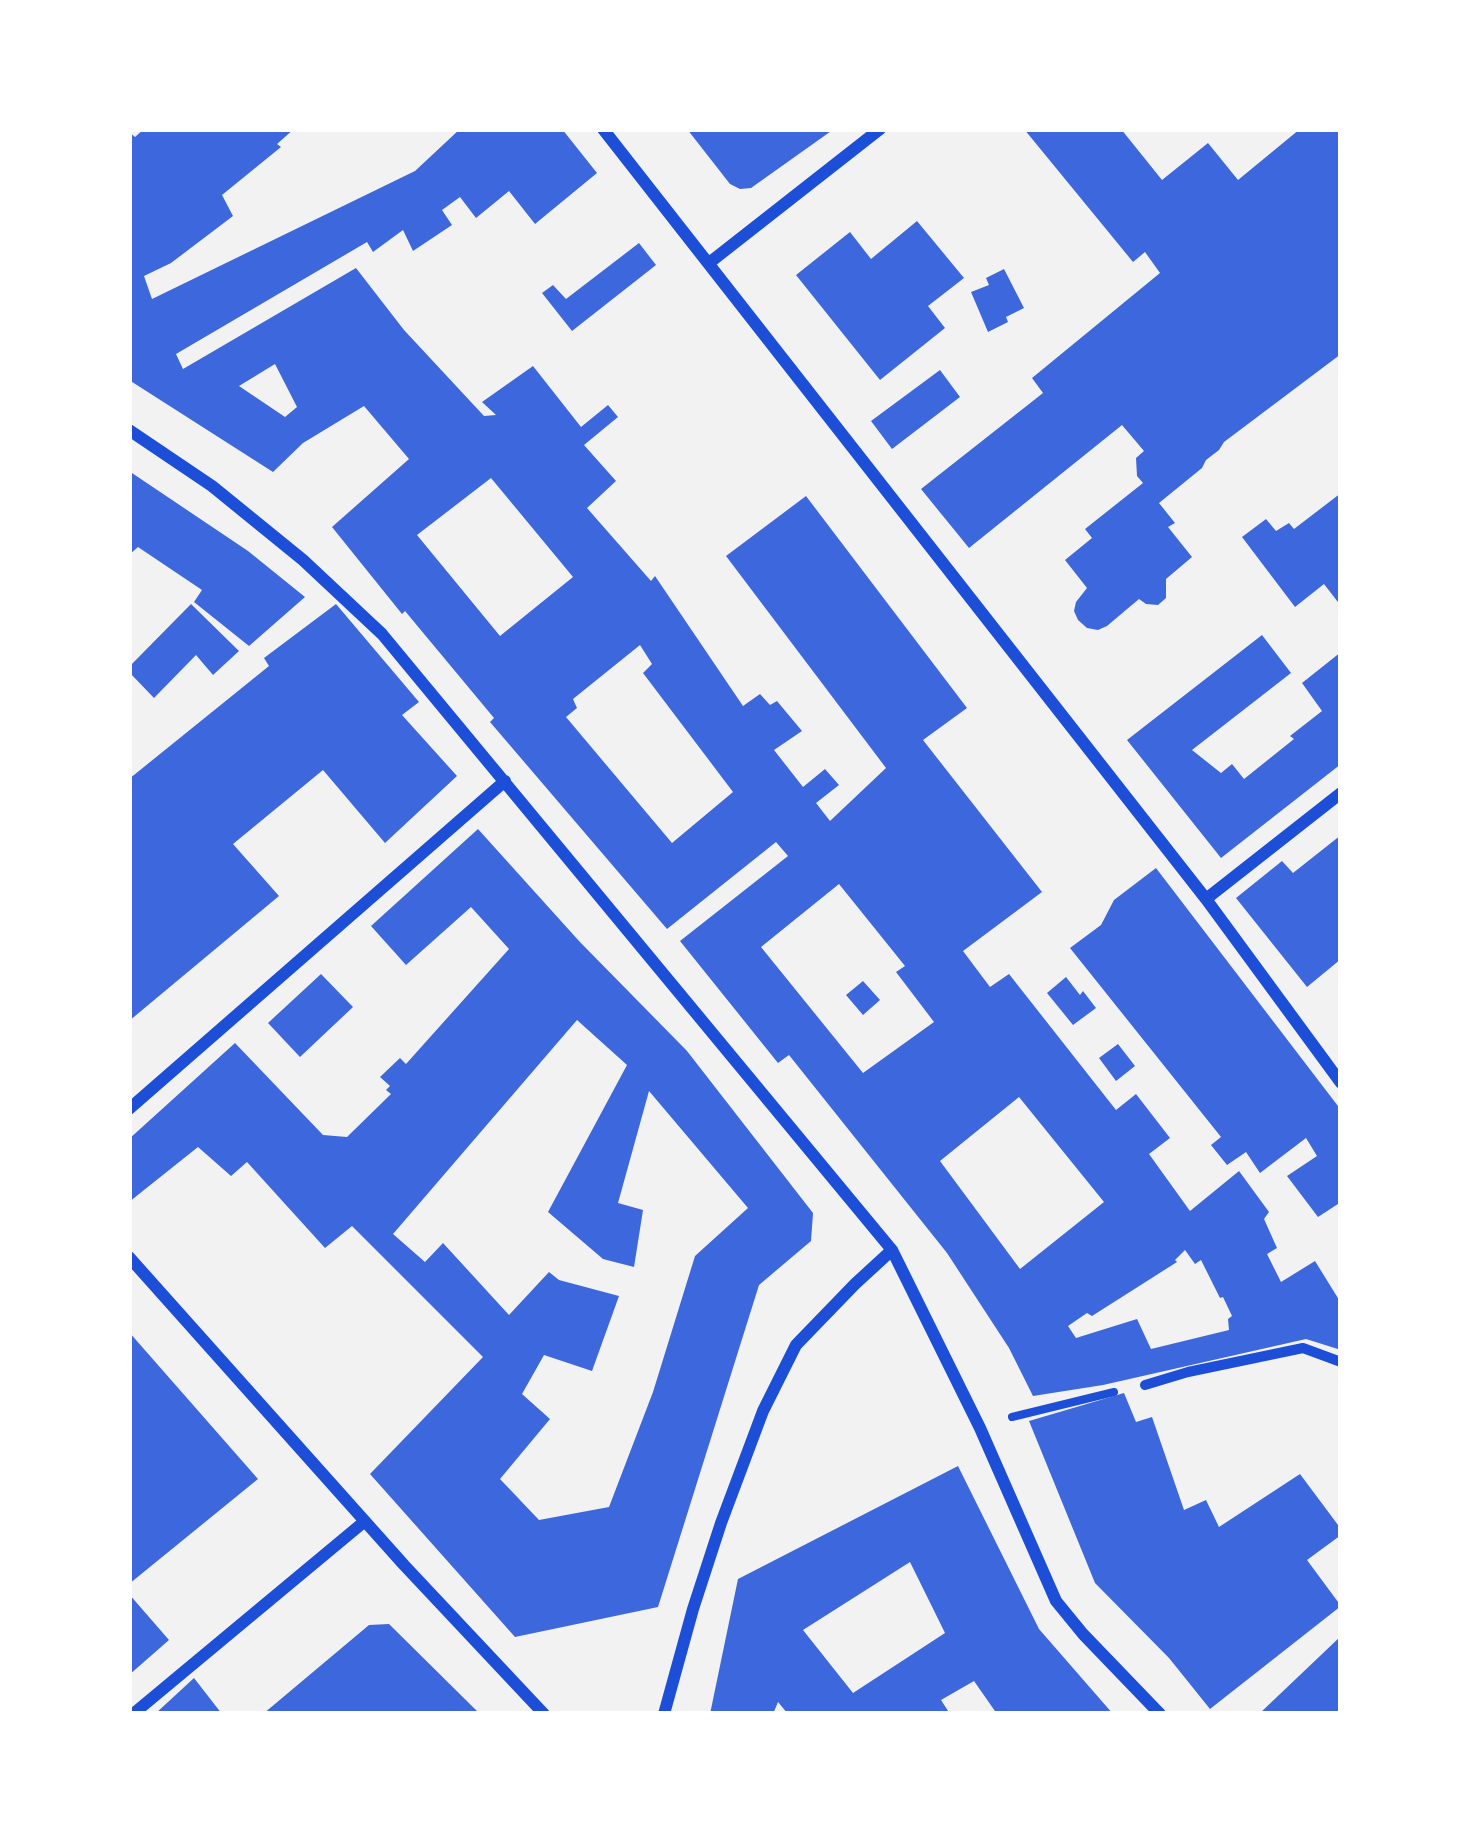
<!DOCTYPE html>
<html>
<head>
<meta charset="utf-8">
<style>
	body { margin:0 }
	#map { position:relative; width:1470px; height:1843px; overflow:hidden; background:#f2f2f2; font-family:Helvetica,sans-serif }
	canvas { display:block }
	.frame { position:absolute; inset:0; border:132px solid #fff; pointer-events:none }
</style>
</head>
<body>
<div id="map">
<canvas width="1470" height="1843"></canvas>
<div class="frame"></div>
</div>
<script>
const ctx = document.querySelector('canvas').getContext('2d');
ctx.lineJoin = 'round';
function fillPath(path, color) { ctx.fillStyle = color; ctx.fill(path, 'evenodd'); }
const poly = rows => new Path2D(rows.map(r => 'M' + r).join(''));
function stroke(path, color, width, dash) { ctx.strokeStyle = color; ctx.lineWidth = width; ctx.lineCap = dash ? 'butt' : 'round'; ctx.setLineDash(dash || []); ctx.stroke(path); }
const building = poly([
	[144,129,294,129,277,144,281,147,222,195,233,216,171,263,144,276,152,299,415,171,460,129,562,129,597,173,535,224,509,191,476,218,460,197,442,210,452,225,413,251,403,230,373,252,367,242,176,354,183,369,356,268,404,330,484,416,496,415,482,402,533,366,581,427,608,405,618,417,584,445,616,481,587,508,651,581,655,576,743,706,760,694,770,705,777,701,802,731,774,750,803,787,825,769,839,785,816,803,830,821,886,768,726,556,806,496,967,708,923,740,1042,892,963,951,990,987,1009,974,1116,1110,1136,1094,1170,1138,1149,1154,1190,1211,1239,1171,1269,1212,1264,1219,1277,1248,1267,1254,1281,1282,1315,1261,1341,1303,1341,1350,1306,1339,1103,1385,1033,1396,1009,1348,947,1253,789,1055,778,1063,680,941,788,856,776,842,667,929,490,722,494,718,405,611,402,614,332,527,409,459,364,406,303,443,273,472,129,380,129,132,135,137],
	[275,364,297,407,285,417,239,386],
	[491,478,573,577,500,636,417,535],
	[640,645,652,664,643,673,733,792,672,843,566,717,577,708,573,699],
	[839,884,905,966,896,972,934,1022,863,1073,761,947],
	[1019,1097,1104,1202,1020,1269,940,1161],
	[1185,1250,1195,1264,1201,1260,1220,1298,1223,1297,1232,1316,1228,1319,1229,1330,1151,1349,1137,1319,1076,1338,1068,1326,1087,1313,1092,1316,1177,1262,1175,1260],
	[687,129,834,129,751,188,740,189,730,184],
	[1024,129,1121,129,1162,180,1208,143,1238,180,1300,129,1341,129,1341,354,1224,442,1219,450,1206,460,1202,468,1159,503,1175,523,1168,527,1192,557,1166,579,1166,598,1158,605,1146,604,1139,599,1107,626,1098,630,1087,628,1078,620,1074,611,1076,602,1087,588,1065,560,1092,538,1085,529,1143,483,1137,476,1136,458,1144,451,1122,425,969,548,921,489,1043,393,1032,378,1160,273,1145,252,1133,262],
	[917,221,964,278,928,306,945,328,880,380,796,275,850,232,871,259],
	[639,243,656,265,572,331,542,293,553,285,566,299],
	[1004,269,1024,308,1006,317,1008,322,988,332,971,292,989,285,986,278],
	[940,370,960,397,892,449,871,421],
	[129,471,248,551,305,597,249,646,194,602,202,590,138,547,129,555],
	[1341,493,1341,606,1324,584,1295,607,1242,537,1266,519,1276,531,1289,523,1294,529],
	[191,604,239,651,213,675,196,655,154,698,129,672,129,667],
	[336,604,419,702,402,715,457,776,385,843,323,770,233,844,279,896,129,1021,129,779,269,666,264,658],
	[1262,635,1291,673,1192,750,1221,773,1232,764,1244,779,1294,739,1290,736,1322,711,1302,683,1341,652,1341,764,1221,858,1127,740],
	[478,829,579,941,687,1051,813,1213,811,1241,759,1285,658,1607,515,1637,370,1474,483,1357,352,1226,325,1248,247,1162,231,1176,198,1147,129,1202,129,1139,235,1043,323,1135,347,1137,391,1094,386,1090,390,1086,380,1077,400,1058,406,1064,509,949,471,907,406,965,371,926],
	[577,1020,627,1065,548,1212,603,1259,634,1267,643,1210,618,1203,649,1091,748,1208,695,1256,653,1392,609,1507,539,1520,500,1479,550,1419,522,1394,544,1355,592,1371,619,1296,559,1280,549,1272,509,1315,443,1243,425,1262,393,1234],
	[1341,835,1341,959,1307,987,1236,898,1282,861,1293,873],
	[1156,868,1341,1110,1341,1202,1318,1217,1287,1176,1317,1156,1306,1138,1260,1173,1246,1152,1227,1165,1211,1145,1221,1137,1070,948,1101,925,1114,900],
	[321,974,353,1007,300,1057,268,1023],
	[1066,977,1080,995,1083,991,1096,1008,1073,1025,1047,993],
	[863,981,880,1000,863,1015,846,995],
	[1118,1044,1135,1066,1116,1081,1099,1058],
	[129,1332,258,1479,129,1584],
	[1124,1393,1136,1422,1152,1417,1184,1510,1206,1500,1219,1527,1300,1474,1341,1529,1341,1535,1307,1560,1341,1606,1210,1709,1169,1658,1095,1583,1029,1421],
	[958,1466,1039,1629,1113,1714,997,1714,974,1681,941,1700,950,1714,788,1714,778,1702,773,1714,710,1714,738,1579],
	[910,1562,945,1633,853,1693,803,1630],
	[129,1594,169,1640,129,1675],
	[389,1624,480,1714,263,1714,369,1625],
	[1341,1636,1341,1714,1259,1714],
	[194,1678,222,1714,155,1714]
]);
const path = poly([
	[1012,1417,1114,1392]
]);
const pedestrian = poly([
	[1145,1385,1188,1372,1303,1348,1341,1362]
]);
const minor = poly([
	[603,129,1206,899,1341,1083],
	[709,263,880,129],
	[129,430,212,486,303,560,382,634,892,1250,980,1428,1056,1601,1083,1634,1160,1714],
	[1206,899,1341,793],
	[129,1109,505,781],
	[129,1257,404,1565,544,1714],
	[133,1714,365,1521],
	[664,1714,693,1609,721,1523,763,1411,796,1345,855,1284,892,1250]
]);
fillPath(building, '#3d67dc');
stroke(path, '#1d4ed8', 8);
stroke(pedestrian, '#1d4ed8', 10);
stroke(minor, '#1d4ed8', 12);
</script>
</body>
</html>
